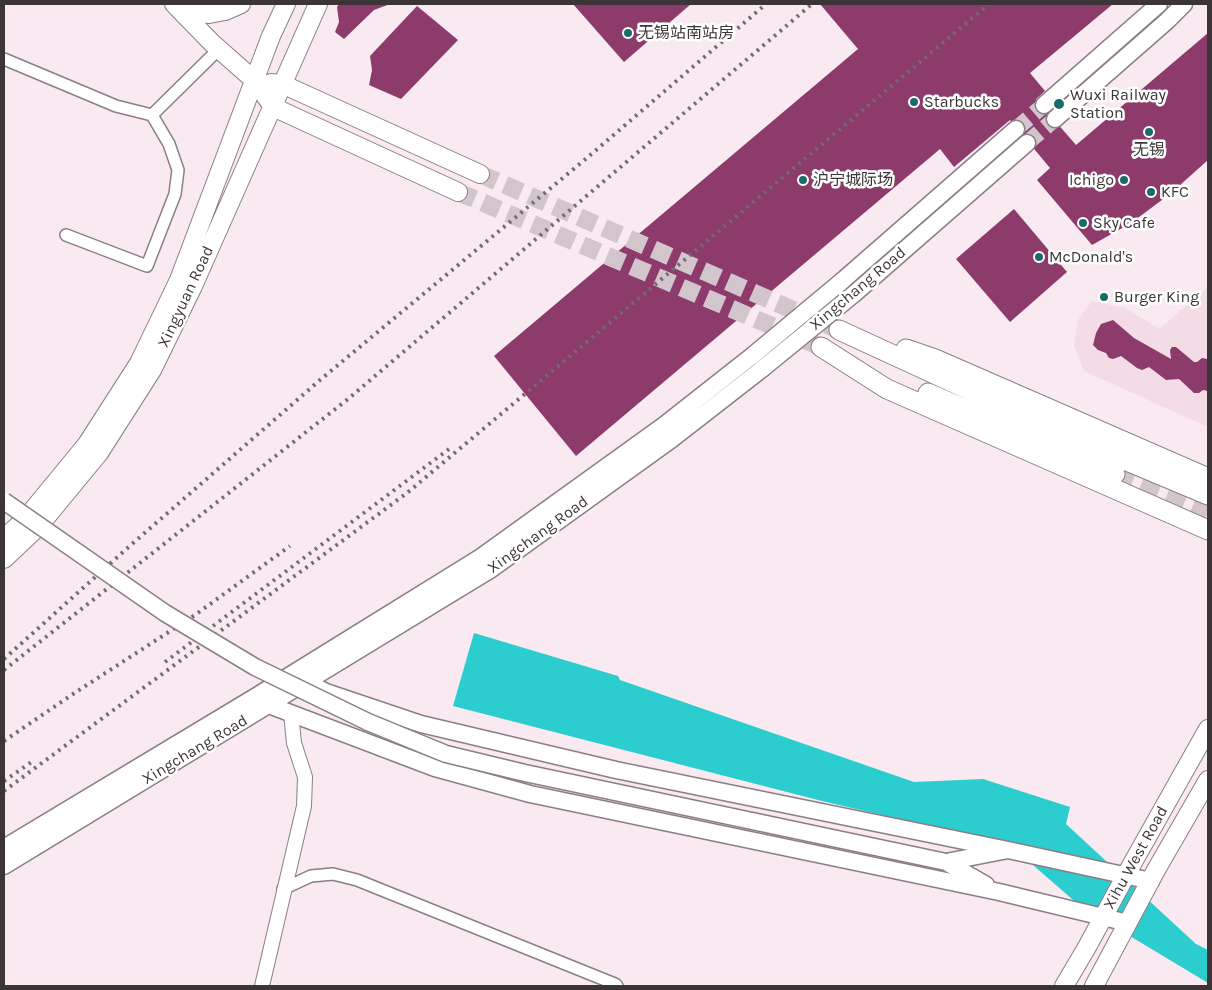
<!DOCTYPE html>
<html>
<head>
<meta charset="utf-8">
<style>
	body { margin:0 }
	#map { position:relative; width:1212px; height:990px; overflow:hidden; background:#f9e9f1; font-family:Karla,sans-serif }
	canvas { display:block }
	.frame { position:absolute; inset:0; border:5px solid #3c3538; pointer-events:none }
</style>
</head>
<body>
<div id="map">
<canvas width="1212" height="990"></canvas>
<div class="frame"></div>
</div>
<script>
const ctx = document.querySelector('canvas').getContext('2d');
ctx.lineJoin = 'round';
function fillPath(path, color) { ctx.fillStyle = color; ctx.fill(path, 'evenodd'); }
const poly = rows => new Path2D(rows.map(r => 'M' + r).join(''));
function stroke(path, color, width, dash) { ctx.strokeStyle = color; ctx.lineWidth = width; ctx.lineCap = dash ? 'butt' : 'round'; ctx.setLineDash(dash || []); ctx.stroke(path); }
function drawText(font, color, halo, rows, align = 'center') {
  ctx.font = font + ' Karla,"Noto Sans SC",sans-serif'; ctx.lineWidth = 5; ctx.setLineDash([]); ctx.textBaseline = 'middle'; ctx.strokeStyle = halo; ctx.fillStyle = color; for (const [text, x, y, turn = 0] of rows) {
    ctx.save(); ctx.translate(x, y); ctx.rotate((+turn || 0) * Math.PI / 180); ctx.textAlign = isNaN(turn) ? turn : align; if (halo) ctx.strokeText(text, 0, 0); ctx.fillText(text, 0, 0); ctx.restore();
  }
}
const built = poly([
	[1208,287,1208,427,1084,371,1074,346,1078,320,1092,301,1126,308,1159,329]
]);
const water = poly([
	[474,633,618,676,620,680,914,782,983,779,1070,807,1066,824,1196,944,1208,950,1208,983,1080,906,1010,845,822,801,453,706]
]);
const building = poly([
	[339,4,390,4,374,10,344,39,335,32,339,22,337,7],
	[573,4,691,4,624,62],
	[820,4,1113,4,1030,73,1045,91,1036,99,1076,145,1208,33,1208,160,1170,194,1131,223,1092,245,1037,180,1050,168,1010,120,954,167,940,149,576,456,494,356,858,49],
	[417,6,458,40,401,99,369,85,372,70,370,56],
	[1014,209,1067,272,1010,322,956,259],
	[1113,320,1134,338,1171,359,1170,350,1172,347,1176,347,1194,362,1197,362,1202,358,1207,359,1208,361,1208,391,1203,390,1199,393,1194,393,1179,379,1166,380,1149,367,1142,370,1137,368,1121,356,1113,359,1109,358,1106,353,1098,350,1093,345,1096,333,1101,324]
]);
const secondaryTunnel = poly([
	[1016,129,1044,105],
	[1027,143,1055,119]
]);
const primaryTunnel = poly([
	[480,174,839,330],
	[458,192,821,347]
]);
const trunkTunnel = poly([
	[1115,474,1208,512]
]);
const minor = poly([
	[4,59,116,106,152,115,219,49],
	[66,235,147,266,175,194,178,170,169,144,152,115],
	[283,889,311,876,333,874,357,880,615,984,617,986]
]);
const tertiary = poly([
	[262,986,304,806,305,777,294,743,291,713]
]);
const secondary = poly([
	[1044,105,1159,4],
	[1055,119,1167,21,1184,4],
	[842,281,1016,129],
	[854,294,1027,143],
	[299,678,326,692,421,724,616,770,1008,850],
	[255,697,269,705,435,768,530,794,999,892,1128,923],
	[4,848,255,697,481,557,663,426,752,356],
	[4,866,490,570,672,439,762,369],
	[986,885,946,862,1008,850,1151,881]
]);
const primary = poly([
	[174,4,212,43,255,81,273,107,458,192],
	[178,4,193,12,209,14,225,11,241,4],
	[271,83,282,84,480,174],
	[4,539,27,517,87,444,139,363,179,280,271,36,286,4],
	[4,559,38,527,99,453,152,370,193,286,318,4],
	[1064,986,1087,947,1132,864,1208,729],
	[1094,986,1156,870,1208,780]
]);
const trunk = poly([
	[839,330,1091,446,1208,495],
	[821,347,887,389,1208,530],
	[906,349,935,359,1208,478],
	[928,393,1115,474]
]);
const rail = poly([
	[4,659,132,544,320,380,588,157,766,4],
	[165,662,453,446],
	[4,670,348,399,812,4],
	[4,741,73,694,195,615,290,546],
	[4,781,33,761],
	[4,791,407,493,989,4]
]);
const secondaryBridge = poly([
	[752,356,842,281],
	[762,369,854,294],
	[4,501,165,613,255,667,368,722,446,754,525,773,946,862]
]);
const markers = [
	[628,33,5,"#1d6a6a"],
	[914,102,5,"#1d6a6a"],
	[1059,104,6,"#1d6a6a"],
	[1149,132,5,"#1d6a6a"],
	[803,180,5,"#1d6a6a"],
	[1124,180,5,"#1d6a6a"],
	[1151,192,5,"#1d6a6a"],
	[1083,223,5,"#1d6a6a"],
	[1039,257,5,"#1d6a6a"],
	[1104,297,5,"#1d6a6a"]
];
const poiNames = [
	["无锡站南站房",638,33],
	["Wuxi Railway",1070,95],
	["Station",1070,113],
	["Starbucks",924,102],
	["无锡",1149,150,"center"],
	["沪宁城际场",813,180],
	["Ichigo",1114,180,"right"],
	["KFC",1161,192],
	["Sky Cafe",1093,223],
	["McDonald's",1049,257],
	["Burger King",1114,297]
];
const streetNames = [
	["Xingchang Road",858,289,-40],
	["Xingyuan Road",186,297,-65],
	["Xingchang Road",538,535,-36],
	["Xingchang Road",195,750,-31],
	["Xihu West Road",1136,858,-61]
];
fillPath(built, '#f4dce7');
fillPath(water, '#2bcdce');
fillPath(building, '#8c3b6a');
stroke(secondaryTunnel, '#d3c5cc', 16, [16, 8]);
stroke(primaryTunnel, '#d3c5cc', 18, [18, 9]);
stroke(trunkTunnel, '#d3c5cc', 19, [19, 9]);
stroke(minor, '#8c7e85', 14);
stroke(tertiary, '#8c7e85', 16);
stroke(secondary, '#8c7e85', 19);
stroke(primary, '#8c7e85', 20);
stroke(trunk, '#8c7e85', 21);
stroke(minor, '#fff', 11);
stroke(tertiary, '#fff', 14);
stroke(secondary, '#fff', 16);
stroke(primary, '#fff', 18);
stroke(trunk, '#fff', 19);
stroke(rail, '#746a6f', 4, [2.5, 5]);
stroke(secondaryBridge, '#8c7e85', 19, []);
stroke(secondaryBridge, '#fff', 16);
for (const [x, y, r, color] of markers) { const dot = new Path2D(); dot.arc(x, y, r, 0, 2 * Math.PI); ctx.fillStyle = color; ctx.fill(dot); stroke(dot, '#fff', 2); }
drawText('16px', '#3c3538', '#fff', poiNames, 'left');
drawText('16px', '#3c3538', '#fff', streetNames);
</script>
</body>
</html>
